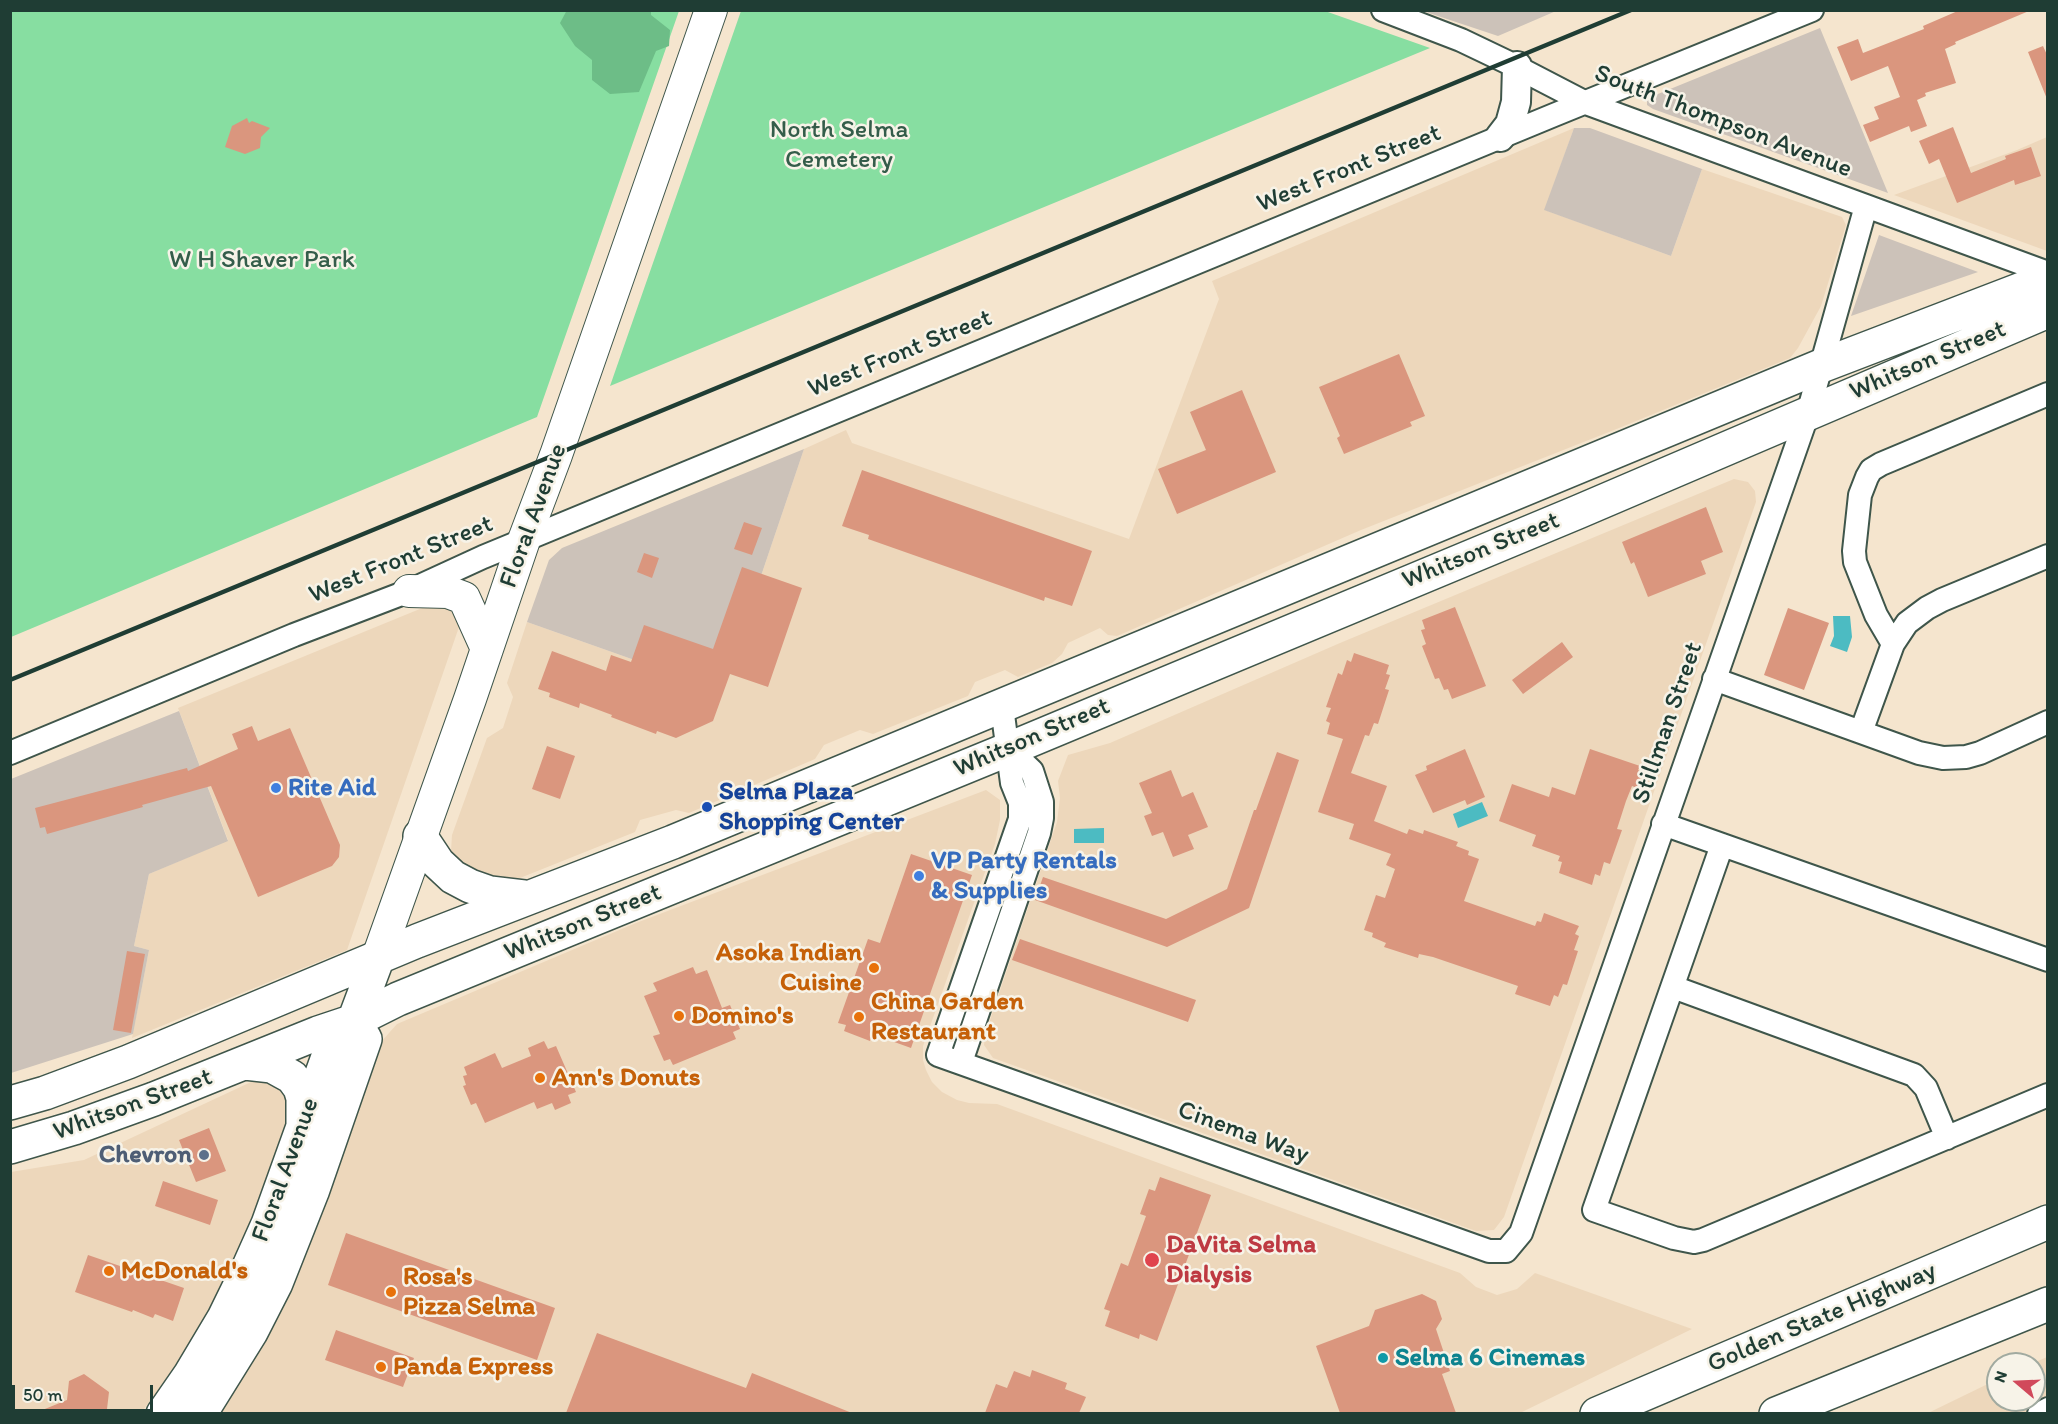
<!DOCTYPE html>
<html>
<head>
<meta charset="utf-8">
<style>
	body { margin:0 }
	#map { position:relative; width:2058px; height:1424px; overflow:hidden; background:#f5e5ce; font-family:Itim,sans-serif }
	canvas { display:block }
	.frame { position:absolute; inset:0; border:12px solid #1f3d34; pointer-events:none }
	.north { position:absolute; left:1986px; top:1352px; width:60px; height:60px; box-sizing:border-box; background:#f7f3e8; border:2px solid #a1aaa0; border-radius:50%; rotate:289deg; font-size:16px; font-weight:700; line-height:24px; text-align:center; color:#1f3d34 }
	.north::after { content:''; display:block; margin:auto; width:21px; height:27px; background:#d1495b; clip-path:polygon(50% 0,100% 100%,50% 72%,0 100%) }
	.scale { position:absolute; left:12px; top:1385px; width:141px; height:27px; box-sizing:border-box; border:3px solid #1f3d34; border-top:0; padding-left:8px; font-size:18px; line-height:21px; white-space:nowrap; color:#1f3d34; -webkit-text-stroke:4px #f7f3e8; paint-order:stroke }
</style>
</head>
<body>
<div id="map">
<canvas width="2058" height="1424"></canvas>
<div class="frame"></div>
<div class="north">N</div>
<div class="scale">50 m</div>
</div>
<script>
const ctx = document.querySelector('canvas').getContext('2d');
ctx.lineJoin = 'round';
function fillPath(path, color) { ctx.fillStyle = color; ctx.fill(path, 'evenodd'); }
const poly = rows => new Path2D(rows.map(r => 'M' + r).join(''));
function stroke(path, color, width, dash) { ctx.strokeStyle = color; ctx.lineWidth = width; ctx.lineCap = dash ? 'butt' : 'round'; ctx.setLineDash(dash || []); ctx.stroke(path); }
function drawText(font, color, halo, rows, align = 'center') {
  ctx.font = font + ' Itim,sans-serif'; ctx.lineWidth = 5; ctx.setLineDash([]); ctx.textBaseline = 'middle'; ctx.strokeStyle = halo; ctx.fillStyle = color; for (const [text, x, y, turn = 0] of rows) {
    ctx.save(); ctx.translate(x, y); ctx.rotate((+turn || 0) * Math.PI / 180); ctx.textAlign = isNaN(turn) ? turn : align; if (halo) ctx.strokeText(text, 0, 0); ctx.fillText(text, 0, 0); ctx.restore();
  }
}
const built = poly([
	[1574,128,1545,210,1671,256,1702,169,1842,217,1846,225,1821,306,1798,348,1790,358,1619,428,1361,530,1117,636,1108,635,1100,628,1068,643,1062,654,1052,663,1018,677,1005,670,975,682,968,696,873,734,860,730,824,745,815,759,689,813,676,810,640,820,635,832,515,880,492,881,457,862,451,851,452,835,487,738,503,728,513,697,507,683,527,622,722,691,804,449,846,430,852,443,1129,539,1219,299,1212,281],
	[2047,137,2047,251,1894,195,2017,150],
	[1734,479,1748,482,1755,491,1756,502,1504,1217,1494,1230,1476,1231,993,1058,984,1045,985,1035,1057,822,1060,798,1058,781,1068,755,1110,743,1340,643],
	[432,604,451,607,459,621,459,627,347,950,132,1038,149,950,134,946,149,874,228,840,178,708],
	[986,790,1000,800,1000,820,995,844,923,1046,923,1060,926,1070,932,1082,942,1092,957,1100,969,1103,997,1104,1460,1273,1476,1287,1497,1295,1517,1289,1535,1273,1692,1329,1520,1413,218,1414,255,1359,283,1308,322,1210,381,1042,397,1024,636,923],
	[251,1082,269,1082,283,1090,292,1103,289,1114,258,1204,234,1266,219,1297,185,1353,141,1413,11,1414,11,1172,84,1160],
	[2047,1357,2047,1413,1926,1414,1998,1379,1998,1400,2034,1400,2034,1364,2031,1364]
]);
const industrial = poly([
	[1423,11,1556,11,1498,36],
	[1820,28,1888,193,1653,109,1647,105,1647,101,1653,96],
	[1574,128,1590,128,1702,169,1671,256,1544,210],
	[1879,235,1978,272,1851,316],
	[804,449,722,691,527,622,549,560,562,548],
	[179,711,228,841,149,874,134,946,149,950,133,1034,11,1073,11,779]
]);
const green = poly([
	[11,11,679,11,537,417,11,637],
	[1325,11,1430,48,610,386,741,11]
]);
const forest = poly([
	[567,10,651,11,651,15,670,30,669,46,656,51,639,92,610,94,592,80,592,60,575,46,560,23]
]);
const water = poly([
	[1833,616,1850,616,1852,637,1847,652,1830,646,1834,636],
	[1482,802,1488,816,1458,828,1453,814],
	[1104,828,1104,843,1074,843,1074,829]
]);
const building = poly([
	[1960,10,2029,11,1955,42,1956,44,1945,49,1956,83,1925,93,1926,96,1917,100,1927,126,1911,132,1909,126,1870,142,1863,125,1879,119,1874,107,1900,97,1888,66,1851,81,1837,47,1858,39,1863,53,1924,29,1923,26],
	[2043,46,2048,57,2047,99,2028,52],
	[247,118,249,123,252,121,270,128,261,137,260,148,245,154,225,147,232,126],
	[1953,127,1971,173,2006,159,2005,156,2031,147,2041,176,2015,185,2014,180,1957,203,1939,159,1929,164,1919,141],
	[1399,354,1425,416,1410,422,1412,426,1344,454,1337,438,1340,436,1319,387],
	[1242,390,1276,472,1177,514,1158,469,1206,450,1190,412],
	[862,470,1092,551,1072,606,1045,597,1044,601,868,539,869,535,842,526],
	[1706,507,1723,552,1701,561,1706,574,1648,597,1634,562,1631,564,1622,542],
	[744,522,762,528,752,555,734,549],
	[644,553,659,558,652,578,637,572],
	[742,567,802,588,768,687,730,674,713,721,676,738,657,731,656,734,611,717,612,715,580,703,579,708,549,697,550,693,538,689,552,651,606,671,611,655,631,662,644,625,713,649],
	[1455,607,1486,686,1452,699,1448,689,1444,690,1439,678,1435,679,1422,646,1426,644,1421,630,1425,629,1422,620],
	[1788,608,1829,623,1804,690,1764,675],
	[1562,642,1573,657,1523,694,1512,680],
	[1354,653,1389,665,1386,674,1390,675,1385,689,1389,690,1378,724,1374,723,1369,736,1365,735,1351,773,1387,786,1374,821,1407,834,1409,829,1423,834,1424,830,1458,842,1456,846,1469,851,1468,855,1479,859,1464,901,1535,926,1537,921,1541,922,1544,913,1579,926,1575,934,1579,936,1574,950,1578,951,1567,985,1563,984,1558,997,1554,995,1550,1006,1515,994,1518,986,1433,957,1419,954,1418,958,1384,947,1386,943,1372,937,1373,933,1364,930,1376,895,1385,898,1395,869,1386,865,1391,854,1349,839,1354,824,1318,812,1343,739,1327,734,1330,723,1326,721,1331,708,1326,707,1338,673,1342,675,1347,660,1351,662],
	[252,726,258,741,290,728,340,845,339,857,332,866,258,897,211,786,142,805,143,807,47,834,45,827,40,828,35,808,187,768,188,771,238,749,232,734],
	[547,746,575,756,560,799,532,789],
	[1465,749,1485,797,1467,805,1465,800,1433,813,1415,775,1427,770,1426,766],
	[1590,749,1640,766,1638,770,1642,772,1637,788,1632,786,1626,801,1617,829,1622,830,1610,864,1604,862,1600,876,1595,874,1592,885,1559,873,1562,862,1558,861,1560,856,1532,846,1536,835,1499,821,1512,784,1549,797,1552,787,1575,795],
	[1277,752,1299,760,1249,908,1167,947,1035,900,1043,877,1166,919,1227,889,1254,810,1256,810],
	[1171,770,1182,797,1193,792,1208,827,1188,835,1194,849,1173,857,1163,832,1152,836,1144,816,1152,813,1139,783],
	[911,854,972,875,911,1048,872,1034,870,1041,844,1031,846,1025,838,1023,868,939,880,943],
	[1020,939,1196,1000,1188,1022,1012,960],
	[127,951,145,954,131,1033,113,1030],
	[693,967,696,974,707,970,722,1008,730,1005,740,1029,733,1032,736,1039,673,1065,670,1059,664,1061,653,1036,660,1034,644,996,657,991,653,983],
	[544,1041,548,1049,556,1046,576,1092,568,1095,571,1103,555,1110,552,1103,537,1109,534,1102,485,1123,476,1103,471,1105,463,1086,466,1085,463,1076,467,1075,464,1067,495,1053,502,1068,531,1056,528,1048],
	[209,1128,226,1171,196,1182,179,1140],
	[1160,1177,1211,1195,1157,1341,1140,1334,1139,1339,1105,1326,1110,1311,1104,1309,1121,1263,1128,1266,1146,1216,1140,1214,1149,1189,1155,1191],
	[163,1181,218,1200,210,1225,155,1206],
	[346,1233,555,1308,537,1360,328,1285],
	[88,1255,184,1288,173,1321,155,1314,153,1318,133,1310,132,1312,75,1292],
	[1422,1294,1436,1301,1442,1319,1436,1329,1450,1371,1442,1374,1456,1413,1340,1413,1316,1346,1369,1326,1375,1310],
	[336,1330,414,1358,403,1387,325,1360],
	[597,1333,746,1388,752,1373,852,1413,566,1413],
	[1032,1370,1067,1383,1065,1389,1086,1397,1079,1413,985,1413,996,1384,1007,1388,1014,1371,1030,1377],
	[84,1374,109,1392,107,1409,96,1413,35,1413,67,1400,69,1381]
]);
const minor = poly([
	[1383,10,1461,40,1507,62,1586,103,2048,273],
	[1893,644,1876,615,1855,562,1854,551,1860,495,1867,477,1871,470,1881,464,2048,394],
	[1714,679,1919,753,1943,758,1966,757,1980,753,2048,722],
	[1002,707,1012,783,1020,803,1020,819,938,1055,1489,1251,1506,1251,1521,1233,1808,413,1866,206],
	[1861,732,1893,644,1907,623,1927,608,1942,600,2048,556],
	[10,753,294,635,409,591,483,557,1554,115,1812,10],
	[1663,824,2048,960],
	[1722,845,1594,1210,1674,1238,1694,1242,1703,1240,2048,1095],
	[1673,987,1914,1075,1926,1088,1947,1138],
	[961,1062,1039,833,1042,818,1042,802,1032,771,1009,749],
	[2039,1414,2048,1409]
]);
const tertiary = poly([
	[1500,137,1510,124,1516,102,1517,66]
]);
const secondary = poly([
	[409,591,448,592,464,598,487,649],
	[378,957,470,699,524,540,556,455,711,10]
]);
const primary = poly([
	[420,836,438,863,453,877,470,886,490,893,524,897],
	[245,1063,272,1066,292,1077,300,1088,303,1098,303,1124],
	[10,1103,45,1093,128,1062,417,941,673,842,1821,366,2048,279],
	[10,1147,74,1128,154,1099,318,1033,354,1021,398,999,1009,749,1578,512,2048,311],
	[163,1414,190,1375,224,1318,247,1271,268,1224,329,1054,354,1021,378,957],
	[200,1414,251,1332,276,1283,312,1192,365,1039,354,1021]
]);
const motorway = poly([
	[1597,1414,2048,1222],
	[1776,1414,2048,1304]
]);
const rail = poly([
	[10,680,1631,10]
]);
const markers = [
	[276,788,6,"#3f7fe0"],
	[707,807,6,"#1a4fb4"],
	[919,876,6,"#3f7fe0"],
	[874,968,6,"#e8710a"],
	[679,1016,6,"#e8710a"],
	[859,1017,6,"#e8710a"],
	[540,1078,6,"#e8710a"],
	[204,1155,6,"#5c6f8a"],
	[1152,1260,8,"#e0444e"],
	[109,1271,6,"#e8710a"],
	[391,1292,6,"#e8710a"],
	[1383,1358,6,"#0f9aa8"],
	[381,1367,6,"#e8710a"]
];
const streetNames = [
	["South Thompson Avenue",1723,122,21],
	["West Front Street",1349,169,-22],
	["West Front Street",900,354,-22],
	["Whitson Street",1928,361,-23],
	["Floral Avenue",534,516,-70],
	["Whitson Street",1481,551,-22],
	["West Front Street",401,560,-22],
	["Stillman Street",1668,723,-71],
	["Whitson Street",1032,738,-23],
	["Whitson Street",583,923,-22],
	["Whitson Street",133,1105,-20],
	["Cinema Way",1243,1133,20],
	["Floral Avenue",286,1170,-70],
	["Golden State Highway",1822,1318,-23]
];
const parkNames = [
	["North Selma",839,130],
	["Cemetery",839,160],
	["W H Shaver Park",262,260]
];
const shopNames = [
	["Rite Aid",288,788],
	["VP Party Rentals",931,861],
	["& Supplies",931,891]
];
const transitNames = [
	["Selma Plaza",719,792],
	["Shopping Center",719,822]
];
const foodNames = [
	["Asoka Indian",862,953,"right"],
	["Cuisine",862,983,"right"],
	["China Garden",871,1002],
	["Restaurant",871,1032],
	["Domino's",691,1016],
	["Ann's Donuts",552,1078],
	["McDonald's",121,1271],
	["Rosa's",403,1277],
	["Pizza Selma",403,1307],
	["Panda Express",393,1367]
];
const serviceNames = [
	["Chevron",192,1155]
];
const healthNames = [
	["DaVita Selma",1166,1245],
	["Dialysis",1166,1275]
];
const cultureNames = [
	["Selma 6 Cinemas",1395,1358]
];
fillPath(built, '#edd7bb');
fillPath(industrial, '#ccc2b9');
fillPath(green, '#87dea1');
fillPath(forest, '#6dbd87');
fillPath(water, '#4cbbc2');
fillPath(building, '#da967e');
stroke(minor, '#3f564b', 26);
stroke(tertiary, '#3f564b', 32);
stroke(secondary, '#3f564b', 34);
stroke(primary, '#3f564b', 36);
stroke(motorway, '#3f564b', 36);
stroke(minor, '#fff', 22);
stroke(tertiary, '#fff', 28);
stroke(secondary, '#fff', 32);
stroke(primary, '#fff', 33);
stroke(motorway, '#fff', 33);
stroke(rail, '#1f3d34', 4.5);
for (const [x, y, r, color] of markers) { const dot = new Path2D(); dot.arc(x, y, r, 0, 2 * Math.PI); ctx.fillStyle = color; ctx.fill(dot); stroke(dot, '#f7f3e8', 2); }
drawText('26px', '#1f3d34', '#f7f3e8', streetNames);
drawText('26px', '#345d4a', '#f7f3e8', parkNames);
drawText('bold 26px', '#366cbe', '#f7f3e8', shopNames, 'left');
drawText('bold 26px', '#164399', '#f7f3e8', transitNames, 'left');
drawText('bold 26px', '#c56008', '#f7f3e8', foodNames, 'left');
drawText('bold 26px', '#4e5e75', '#f7f3e8', serviceNames, 'right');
drawText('bold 26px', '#be3a42', '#f7f3e8', healthNames, 'left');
drawText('bold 26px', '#0d838f', '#f7f3e8', cultureNames, 'left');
</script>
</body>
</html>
